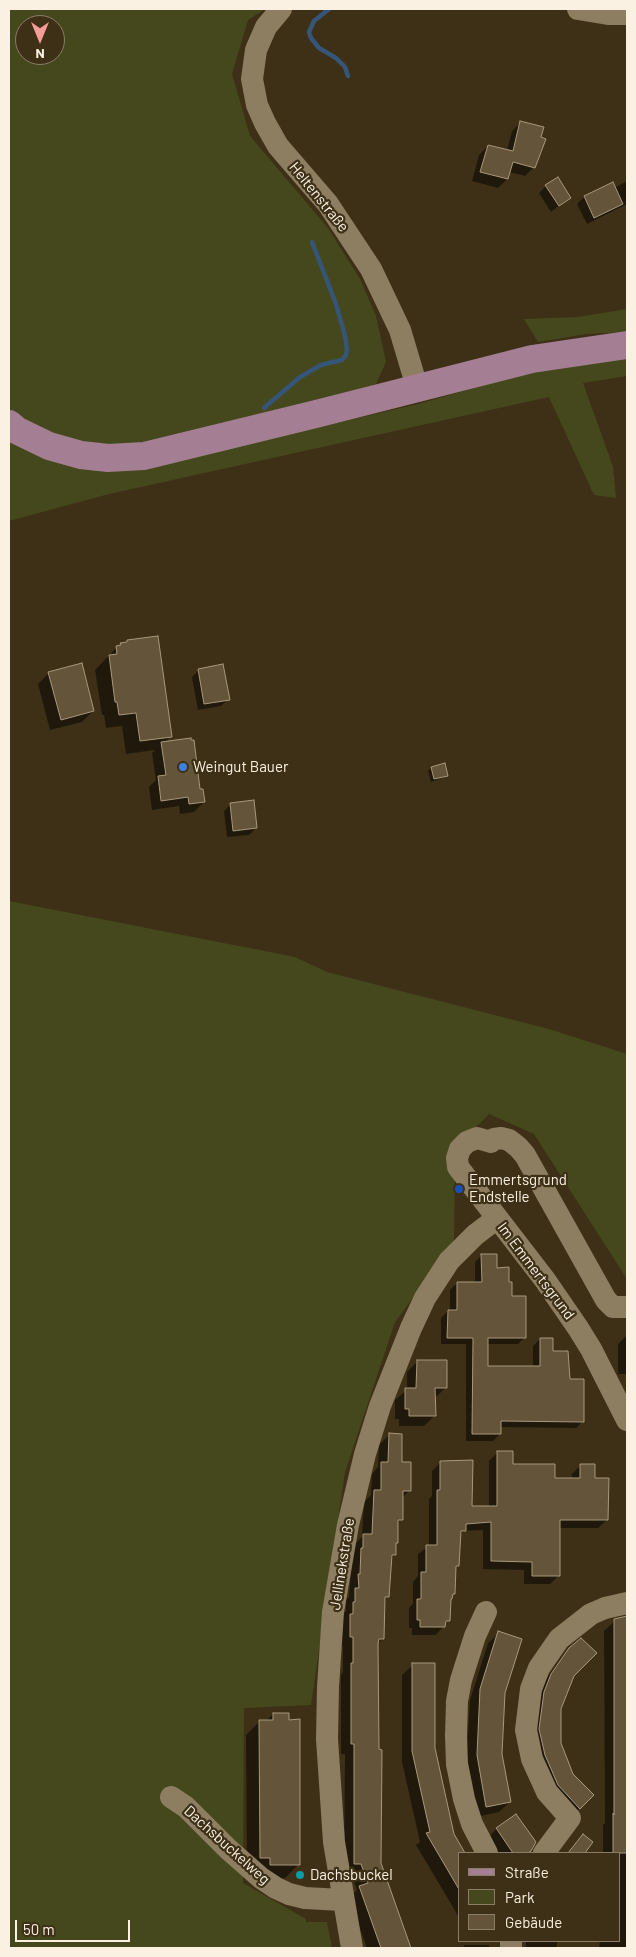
<!DOCTYPE html>
<html>
<head>
<meta charset="utf-8">
<style>
	body { margin:0 }
	#map { position:relative; width:636px; height:1957px; overflow:hidden; background:#3d3016; font-family:Barlow,sans-serif }
	canvas { display:block }
	.frame { position:absolute; inset:0; border:10px solid #faf1e2; pointer-events:none }
	.legend { position:absolute; left:458px; top:1852px; width:162px; height:90px; box-sizing:border-box; background:#3d3016; border:1px solid #897d68; margin:0; padding:6px 9px; list-style:none; font-size:15px; color:#faf1e2 }
	.legend li { display:flex; align-items:center; gap:10px; height:25px }
	.legend b { width:25px; border:1px solid #897d68 }
	.north { position:absolute; left:15px; top:15px; width:50px; height:50px; box-sizing:border-box; background:#3d3016; border:1px solid #897d68; border-radius:50%; rotate:180deg; font-size:14px; font-weight:700; line-height:20px; text-align:center; color:#faf1e2 }
	.north::after { content:''; display:block; margin:auto; width:18px; height:22px; background:#f59b98; clip-path:polygon(50% 0,100% 100%,50% 72%,0 100%) }
	.scale { position:absolute; left:15px; top:1920px; width:115px; height:22px; box-sizing:border-box; border:2px solid #faf1e2; border-top:0; padding-left:6px; font-size:15px; line-height:18px; white-space:nowrap; color:#faf1e2; -webkit-text-stroke:4px #3d3016; paint-order:stroke }
</style>
</head>
<body>
<div id="map">
<canvas width="636" height="1957"></canvas>
<div class="frame"></div>
<ul class="legend">
<li><b style="height:6px;background:#a47e93"></b>Straße</li>
<li><b style="height:14px;background:#45481c"></b>Park</li>
<li><b style="height:14px;background:#63543a"></b>Gebäude</li>
</ul>
<div class="north">N</div>
<div class="scale">50 m</div>
</div>
<script>
const ctx = document.querySelector('canvas').getContext('2d');
ctx.lineJoin = 'round';
function fillPath(path, color) { ctx.fillStyle = color; ctx.fill(path, 'evenodd'); }
const poly = rows => new Path2D(rows.map(r => 'M' + r).join(''));
function stroke(path, color, width, dash) { ctx.strokeStyle = color; ctx.lineWidth = width; ctx.lineCap = dash ? 'butt' : 'round'; ctx.setLineDash(dash || []); ctx.stroke(path); }
function drawText(font, color, halo, rows, align = 'center') {
  ctx.font = font + ' Barlow,sans-serif'; ctx.lineWidth = 4.5; ctx.setLineDash([]); ctx.textBaseline = 'middle'; ctx.strokeStyle = halo; ctx.fillStyle = color; for (const [text, x, y, turn = 0] of rows) {
    ctx.save(); ctx.translate(x, y); ctx.rotate((+turn || 0) * Math.PI / 180); ctx.textAlign = isNaN(turn) ? turn : align; if (halo) ctx.strokeText(text, 0, 0); ctx.fillText(text, 0, 0); ctx.restore();
  }
}
const green = poly([
	[9,9,265,9,248,20,232,74,250,136,328,228,360,279,376,316,386,362,376,384,326,402,158,450,53,441,9,411],
	[25,25,55,25,55,55,25,55],
	[627,309,627,332,586,334,538,342,524,319,578,317],
	[627,357,627,376,583,383,613,467,616,498,594,495,549,397,109,494,9,521,9,437,54,461,105,472,134,470,418,404,517,376,566,365],
	[9,901,295,957,327,972,549,1029,627,1054,627,1279,534,1134,489,1114,455,1149,454,1243,395,1322,345,1472,311,1705,244,1708,243,1883,306,1919,306,1922,327,1922,332,1948,9,1948]
]);
const shadow = poly([
	[521,122,534,167,525,176,509,172,507,179,498,188,472,181,479,155,488,146,507,151,512,131],
	[627,181,627,204,587,224,577,204,584,197,612,184,614,188],
	[546,186,569,198,551,212,539,193],
	[127,641,171,736,164,743,199,791,204,802,194,812,180,814,179,806,152,810,149,787,156,780,152,753,155,750,126,754,122,726,106,728,104,715,102,715,95,670,117,647],
	[199,670,228,699,221,706,198,710,192,677],
	[49,673,93,711,82,722,50,730,38,684],
	[431,768,447,775,443,778,431,782,428,771],
	[231,804,256,828,249,835,227,837,224,811],
	[482,1255,508,1283,525,1337,518,1344,487,1344,487,1367,533,1367,533,1346,540,1339,552,1352,569,1380,583,1421,576,1428,500,1427,500,1434,493,1441,466,1441,466,1344,441,1344,441,1318,448,1311,450,1311,450,1290,457,1283,475,1283,475,1262],
	[627,1335,627,1374,618,1374,618,1344],
	[418,1361,445,1388,434,1399,435,1415,424,1426,399,1426,399,1419,395,1419,395,1400,407,1390,407,1372],
	[389,1435,410,1490,402,1498,401,1519,397,1524,395,1555,391,1559,388,1597,383,1601,383,1639,377,1644,380,1864,410,1948,367,1948,349,1898,357,1890,351,1874,344,1874,345,1754,341,1754,341,1675,343,1672,343,1646,340,1646,343,1614,346,1611,346,1600,349,1597,353,1546,362,1537,364,1502,371,1495,372,1474,378,1467,379,1445],
	[498,1452,512,1465,553,1479,572,1479,572,1474,580,1466,594,1479,607,1520,598,1528,559,1528,559,1575,550,1584,524,1584,524,1570,483,1569,483,1530,464,1531,459,1536,458,1566,454,1569,454,1594,449,1600,448,1621,436,1635,412,1635,412,1628,409,1628,409,1608,413,1604,413,1582,418,1576,418,1554,429,1546,429,1499,432,1496,432,1471,441,1462,471,1508,489,1508,489,1461],
	[627,1617,627,1948,599,1948,600,1941,620,1941,620,1853,603,1853,603,1825,605,1823,604,1631,615,1621],
	[499,1633,504,1692,501,1754,510,1802,499,1812,476,1817,466,1766,470,1700,488,1643],
	[569,1649,573,1675,560,1709,560,1743,572,1774,593,1795,572,1815,552,1792,533,1737,537,1700,544,1682,562,1657],
	[413,1665,434,1748,453,1835,463,1853,460,1853,460,1919,416,1845,420,1842,402,1762,402,1675],
	[273,1714,299,1864,285,1878,257,1878,247,1872,246,1735,260,1721,266,1721],
	[515,1816,530,1850,527,1853,495,1853,486,1840,496,1829],
	[516,1941,557,1941,557,1948,526,1948,526,1941],
	[465,1945,489,1945,489,1948,462,1948]
]);
const stream = poly([
	[329,9,314,21,309,32,311,38,319,48,336,58,345,67,348,76],
	[264,408,300,377,321,365,342,360,346,355,347,350,345,336,336,304,312,242]
]);
const building = poly([
	[520,121,544,127,541,137,546,139,535,168,513,162,508,179,480,172,488,145,513,151,520,121],
	[558,177,571,198,559,206,545,185,558,177],
	[613,182,623,204,594,218,584,196,613,182],
	[158,636,172,737,140,741,136,713,119,715,117,702,115,702,109,655,117,654,116,646,121,645,120,643,127,642,127,640,158,636],
	[82,663,94,711,61,720,48,672,82,663],
	[223,664,230,700,204,704,198,669,223,664],
	[191,738,191,740,194,740,200,789,203,789,205,802,189,804,188,797,161,801,158,776,166,775,161,742,191,738],
	[445,763,448,776,434,779,431,767,445,763],
	[254,800,257,828,233,831,230,803,254,800],
	[481,1254,497,1254,497,1268,509,1267,509,1282,512,1282,512,1296,526,1296,526,1338,488,1338,488,1366,540,1366,540,1338,553,1338,553,1351,568,1351,570,1379,584,1379,584,1422,501,1421,501,1434,472,1434,473,1338,447,1338,448,1310,457,1310,457,1282,482,1282,481,1254],
	[417,1360,447,1360,447,1388,435,1388,436,1416,409,1416,409,1409,405,1409,405,1388,416,1388,417,1360],
	[389,1433,402,1434,402,1462,411,1462,411,1491,403,1491,403,1520,398,1520,398,1543,396,1543,396,1555,392,1555,389,1597,385,1597,384,1639,379,1639,378,1644,379,1749,382,1750,381,1863,411,1948,381,1948,359,1886,368,1883,361,1864,354,1864,354,1744,351,1744,351,1663,353,1663,353,1637,350,1637,350,1614,353,1614,353,1602,355,1602,355,1588,359,1588,358,1574,360,1574,361,1548,363,1548,363,1534,372,1534,374,1490,381,1490,381,1462,388,1462,389,1433],
	[497,1451,513,1451,513,1464,555,1464,555,1478,580,1478,580,1464,595,1464,595,1478,609,1478,608,1520,560,1520,560,1576,532,1576,532,1562,491,1561,491,1522,466,1524,466,1531,461,1531,459,1566,456,1566,455,1594,453,1594,452,1599,451,1599,450,1621,446,1621,445,1627,420,1627,420,1620,417,1620,417,1599,421,1599,421,1572,426,1572,426,1545,437,1545,437,1490,440,1490,440,1461,473,1460,472,1506,497,1506,497,1451],
	[627,1616,627,1853,613,1853,613,1813,614,1815,614,1619,627,1616],
	[498,1631,522,1639,505,1693,502,1754,511,1802,486,1807,477,1755,480,1689,498,1631],
	[581,1638,597,1653,574,1676,561,1709,561,1743,573,1774,594,1795,580,1809,558,1785,545,1755,539,1729,544,1692,551,1674,569,1648,581,1638],
	[412,1663,435,1663,435,1748,454,1834,465,1853,460,1853,460,1891,426,1833,430,1832,412,1751,412,1663],
	[273,1713,289,1713,289,1720,300,1719,300,1865,270,1865,270,1858,260,1858,259,1720,273,1720,273,1713],
	[516,1814,536,1842,531,1851,528,1853,513,1853,496,1828,516,1814],
	[583,1834,593,1842,585,1853,568,1853,583,1834]
]);
const minor = poly([
	[281,9,266,27,256,50,252,79,257,105,265,123,278,146,328,204,371,269,400,330,417,387],
	[578,9,608,14,627,14],
	[627,1307,613,1307,606,1300,525,1155,518,1147,509,1140,501,1138,494,1139,491,1142,477,1138,467,1142,460,1149,457,1158,458,1167,545,1280,578,1328,591,1349,627,1420],
	[486,1612,475,1636,461,1680,457,1701,456,1736,457,1764,464,1799,472,1824,487,1853],
	[171,1797,186,1807,228,1849,261,1878,276,1888,289,1894,305,1898,342,1900],
	[544,1853,570,1818,547,1792,532,1759,526,1730,531,1689,539,1668,559,1639,591,1614,605,1608,627,1603],
	[511,1941,511,1948],
	[352,1948,334,1842,327,1739,328,1687,333,1612,348,1525,365,1454,380,1406,411,1328,425,1298,449,1261,475,1235,496,1219]
]);
const major = poly([
	[9,424,16,430,49,446,81,455,108,458,144,456,316,414,532,359,627,345]
]);
const markers = [
	[183,767,5,"#3f7fe0"],
	[459,1189,5,"#1a4fb4"],
	[300,1875,5,"#0f9aa8"]
];
const streetNames = [
	["Heltenstraße",319,197,51],
	["Im Emmertsgrund",536,1271,53],
	["Jellinekstraße",342,1564,-81],
	["Dachsbuckelweg",227,1845,42]
];
const poiNames = [
	["Weingut Bauer",193,767],
	["Emmertsgrund",469,1180],
	["Endstelle",469,1197],
	["Dachsbuckel",310,1875]
];
fillPath(green, '#45481c');
fillPath(shadow, '#0007');
stroke(stream, '#355579', 4.5);
fillPath(building, '#63543a');
stroke(building, '#a8987c', 1);
stroke(minor, '#8d7d61', 22);
stroke(major, '#a47e93', 28);
for (const [x, y, r, color] of markers) { const dot = new Path2D(); dot.arc(x, y, r, 0, 2 * Math.PI); ctx.fillStyle = color; ctx.fill(dot); stroke(dot, '#3d3016', 2); }
drawText('15px', '#faf1e2', '#3d3016', streetNames);
drawText('15px', '#faf1e2', '#3d3016', poiNames, 'left');
</script>
</body>
</html>
